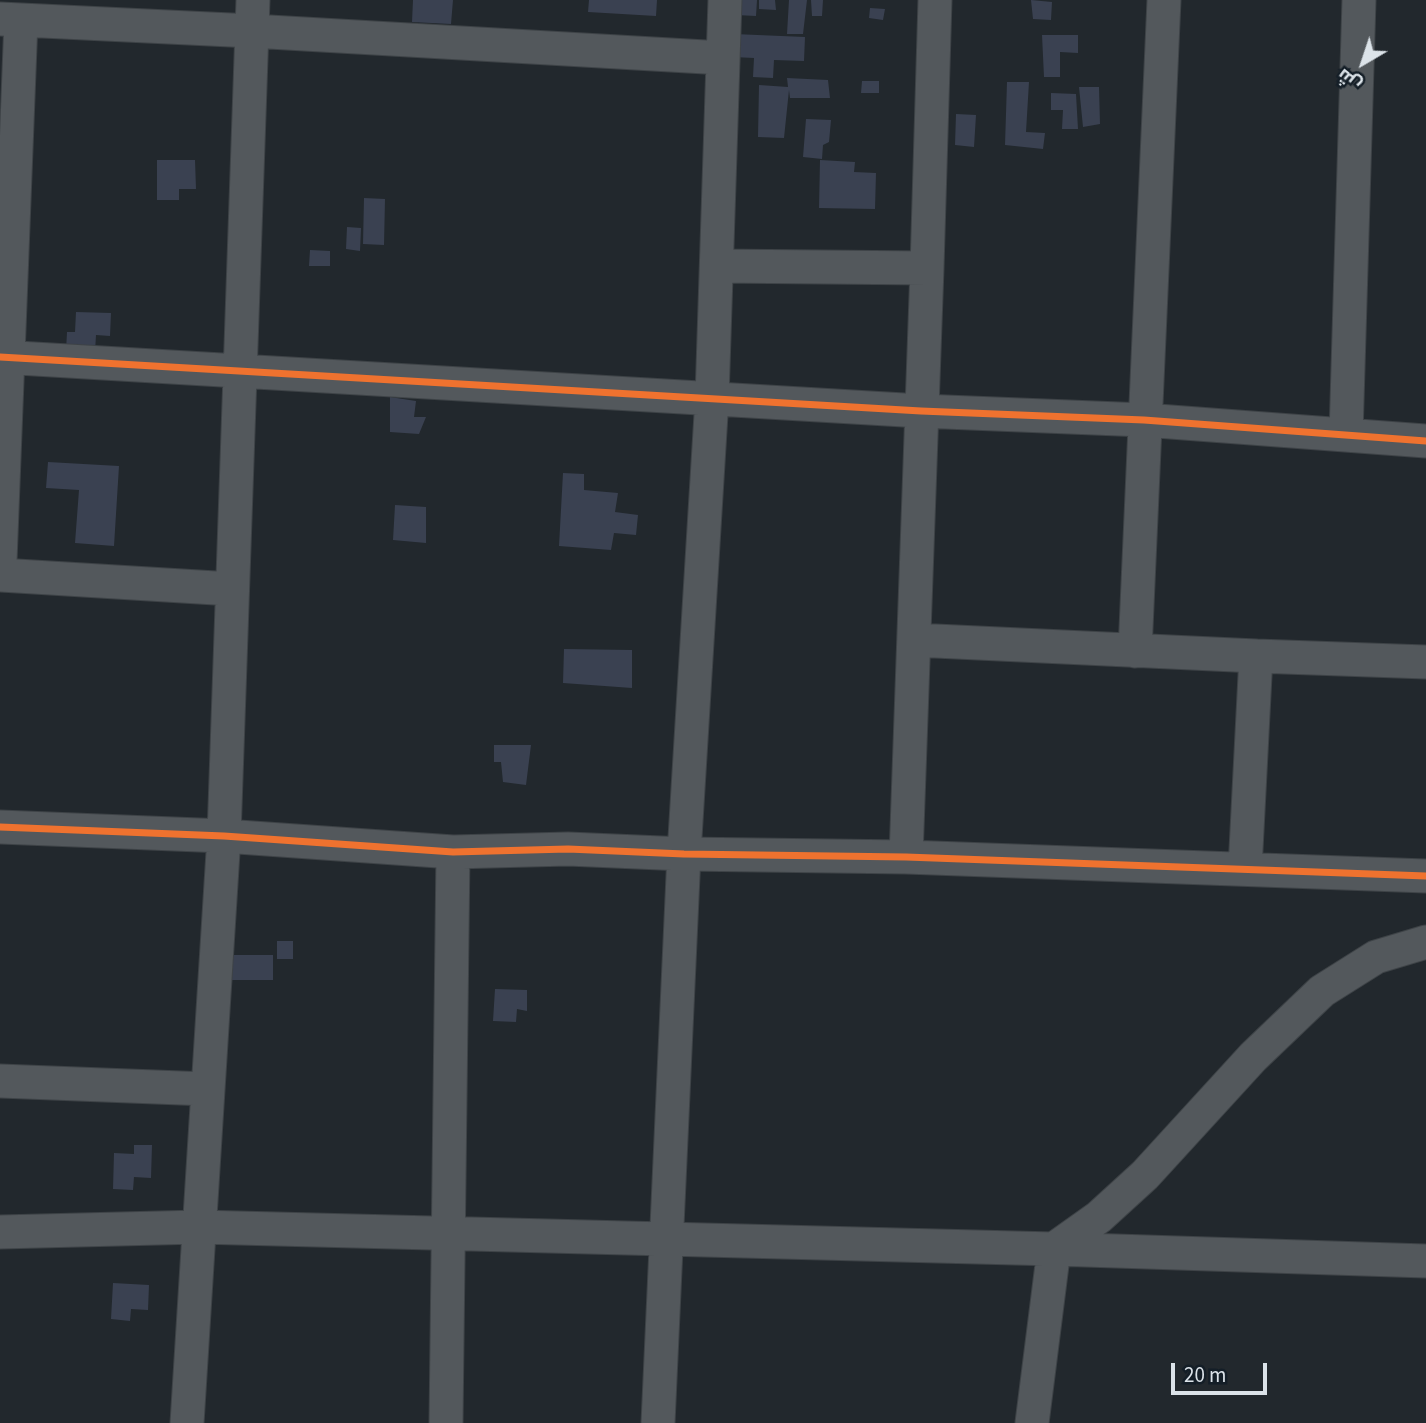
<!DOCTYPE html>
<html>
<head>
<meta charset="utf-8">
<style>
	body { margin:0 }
	#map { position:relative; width:1426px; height:1423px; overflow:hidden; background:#22282d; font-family:"Source Sans 3",Cairo,sans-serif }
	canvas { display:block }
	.north { position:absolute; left:1328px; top:28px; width:70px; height:70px; -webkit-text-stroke:5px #141e27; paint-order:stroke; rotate:219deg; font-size:19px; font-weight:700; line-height:28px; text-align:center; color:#dce3e9 }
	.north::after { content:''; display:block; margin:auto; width:24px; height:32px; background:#dce3e9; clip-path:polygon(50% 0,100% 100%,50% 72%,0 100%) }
	.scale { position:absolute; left:1171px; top:1363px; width:96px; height:32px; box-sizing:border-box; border:4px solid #dce3e9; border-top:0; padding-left:9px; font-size:21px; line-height:24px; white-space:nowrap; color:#dce3e9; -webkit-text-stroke:5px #141e27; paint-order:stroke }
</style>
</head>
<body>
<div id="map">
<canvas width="1426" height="1423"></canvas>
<div class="north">ش</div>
<div class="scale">20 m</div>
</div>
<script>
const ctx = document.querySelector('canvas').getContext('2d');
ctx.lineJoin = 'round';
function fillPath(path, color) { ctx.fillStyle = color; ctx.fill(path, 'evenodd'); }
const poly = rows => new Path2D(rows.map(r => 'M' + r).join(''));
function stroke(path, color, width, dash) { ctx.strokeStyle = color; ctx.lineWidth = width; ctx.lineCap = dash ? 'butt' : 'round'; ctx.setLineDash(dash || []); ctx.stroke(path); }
const building = poly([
	[413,0,453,0,451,24,412,22],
	[589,0,657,0,656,16,588,12],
	[737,0,757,0,756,16,736,15],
	[759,0,775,0,776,10,759,9],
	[789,0,807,0,803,34,787,34],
	[811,0,823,0,822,16,812,16],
	[1031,0,1052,2,1051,20,1033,19],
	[870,8,885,9,883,20,869,18],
	[734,34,805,37,804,61,774,60,773,78,753,77,754,58,733,57],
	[1042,35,1078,35,1078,53,1060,52,1060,77,1044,77],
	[787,78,828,80,830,98,790,98,789,90,784,138,758,137,759,85,788,87],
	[862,81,879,81,879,93,861,93],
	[1007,82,1029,82,1026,132,1045,133,1043,149,1005,145],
	[1079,87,1099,87,1100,124,1083,127],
	[1051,93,1076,94,1078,129,1062,129,1063,110,1051,110],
	[956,114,976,115,974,147,955,145],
	[806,119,831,120,829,142,823,145,822,159,803,157],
	[157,160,195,160,196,189,179,189,179,200,157,200],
	[820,160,855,162,854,172,876,173,875,209,819,208],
	[364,198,385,199,384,245,363,244],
	[347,227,361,228,360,251,346,249],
	[310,250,330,251,330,266,309,266],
	[76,312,111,313,110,336,96,335,95,352,66,351,67,332,75,332],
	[390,397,416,401,414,417,426,417,419,434,390,432],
	[48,462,119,466,114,546,75,543,79,490,46,488],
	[563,473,584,474,584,490,618,493,615,512,638,515,636,535,614,533,611,550,559,546],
	[395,505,426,507,426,543,393,540],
	[564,649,632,650,632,688,563,683],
	[494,745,531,745,526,785,503,782,501,762,494,762],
	[277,941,293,941,293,959,277,959],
	[209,955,273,955,273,980,209,980],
	[495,989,527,990,527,1011,517,1009,516,1022,493,1021],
	[134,1145,152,1145,151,1178,134,1177,133,1190,113,1189,114,1153,134,1154],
	[113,1283,149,1285,148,1310,131,1309,130,1321,111,1319]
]);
const street = poly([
	[0,19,252,31,723,58],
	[717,266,927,268],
	[0,357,921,411,1144,420,1426,441],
	[1346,435,1359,0],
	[0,561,21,20],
	[0,575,232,589],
	[914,640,1256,656,1426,662],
	[1135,651,1164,0],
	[0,827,224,836,453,852,568,849,684,854,906,857,1426,876],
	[906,857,927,268,935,0],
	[1245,869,1256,656],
	[0,1081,207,1089],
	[0,1232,199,1227,1054,1249,1426,1261],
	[187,1423,224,836,253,0],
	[446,1423,453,852],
	[658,1423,684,854,712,398,725,0],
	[1032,1423,1054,1249,1099,1217,1145,1175,1253,1057,1322,991,1376,957,1426,942]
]);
const cycleway = poly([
	[0,357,921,411,1144,420,1426,441],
	[0,827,224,836,453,852,568,849,684,854,906,857,1426,876]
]);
fillPath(building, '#3a4151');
stroke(street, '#3e4347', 35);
stroke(street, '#53585c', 33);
stroke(cycleway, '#ef722f', 7);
</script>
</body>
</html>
